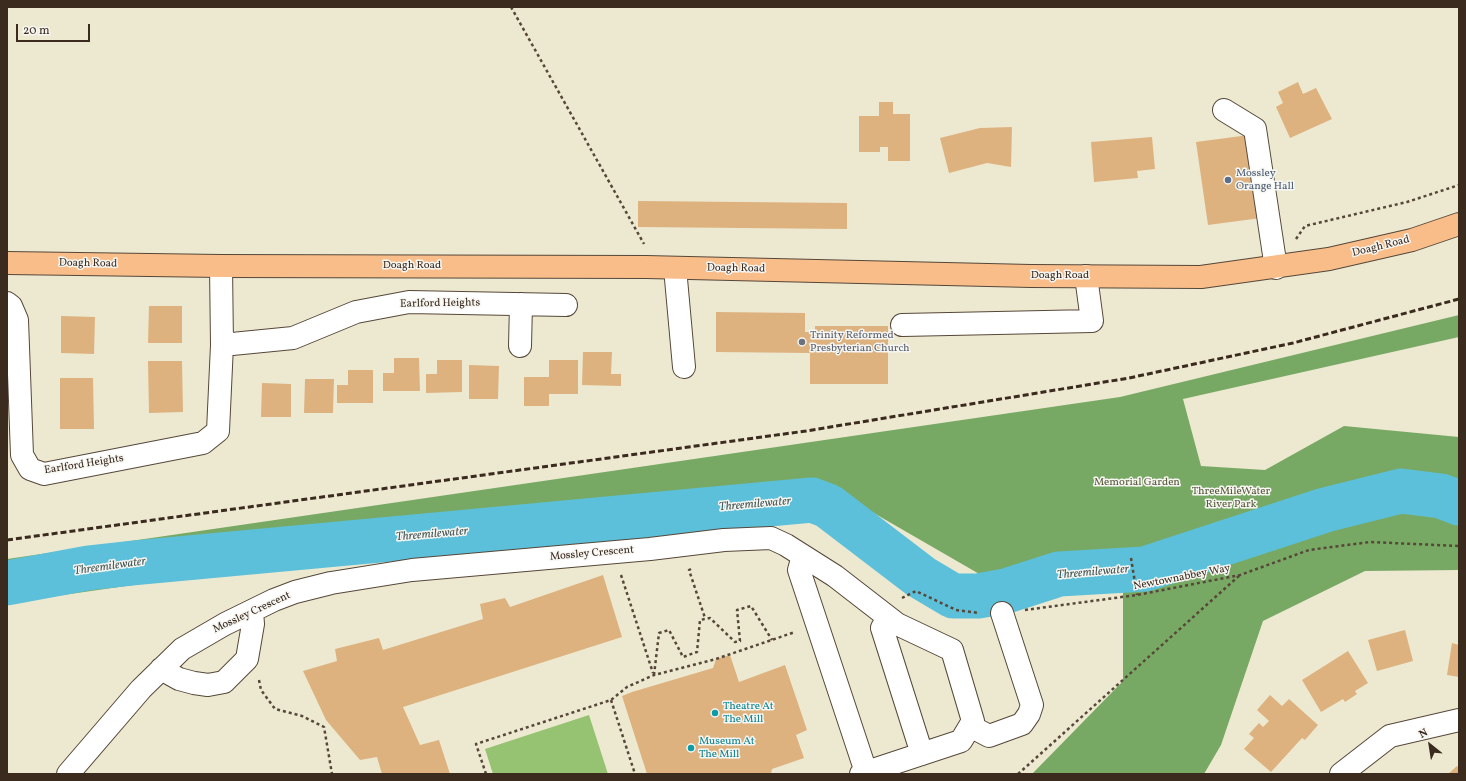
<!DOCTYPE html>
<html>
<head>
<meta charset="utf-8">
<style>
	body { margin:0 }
	#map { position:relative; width:1466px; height:781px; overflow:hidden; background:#ede9d1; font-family:Vollkorn,serif }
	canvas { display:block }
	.frame { position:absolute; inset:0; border:8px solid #3b2a1e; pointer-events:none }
	.north { position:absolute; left:1410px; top:725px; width:40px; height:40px; -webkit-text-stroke:3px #f6f6f2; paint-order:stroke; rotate:330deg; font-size:11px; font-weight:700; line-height:16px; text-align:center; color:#3b2a1e }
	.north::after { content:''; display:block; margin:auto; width:14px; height:18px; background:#3b2a1e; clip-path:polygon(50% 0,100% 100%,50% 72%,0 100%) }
	.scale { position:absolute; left:16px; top:24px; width:74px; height:18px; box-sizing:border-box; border:2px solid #3b2a1e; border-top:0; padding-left:5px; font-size:12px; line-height:14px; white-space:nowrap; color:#3b2a1e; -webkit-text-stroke:3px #f6f6f2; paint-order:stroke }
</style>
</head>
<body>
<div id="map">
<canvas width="1466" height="781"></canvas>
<div class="frame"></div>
<div class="north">N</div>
<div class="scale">20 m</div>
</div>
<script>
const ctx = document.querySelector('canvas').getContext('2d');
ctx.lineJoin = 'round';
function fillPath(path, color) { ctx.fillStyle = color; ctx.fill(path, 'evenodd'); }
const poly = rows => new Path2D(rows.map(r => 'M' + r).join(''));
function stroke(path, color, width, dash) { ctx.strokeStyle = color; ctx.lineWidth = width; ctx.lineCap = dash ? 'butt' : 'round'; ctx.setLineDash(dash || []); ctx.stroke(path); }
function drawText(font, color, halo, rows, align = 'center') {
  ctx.font = font + ' Vollkorn,serif'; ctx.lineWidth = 3; ctx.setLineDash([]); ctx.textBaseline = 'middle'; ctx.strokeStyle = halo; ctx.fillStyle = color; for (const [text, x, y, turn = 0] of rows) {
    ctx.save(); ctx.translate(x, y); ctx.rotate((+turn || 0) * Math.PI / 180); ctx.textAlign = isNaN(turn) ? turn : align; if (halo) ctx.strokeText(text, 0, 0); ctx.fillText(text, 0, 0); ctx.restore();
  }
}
const green = poly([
	[589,715,608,774,493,774,485,749]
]);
const forest = poly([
	[1459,315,1459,337,1183,399,1201,466,1265,470,1344,426,1459,437,1459,570,1365,571,1263,621,1221,745,1204,774,1032,774,1123,681,1123,561,981,575,827,486,7,603,7,559,1120,397]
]);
const river = poly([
	[7,583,88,568,133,563,812,500,828,506,921,577,953,596,978,596,1006,591,1059,574,1145,569,1325,510,1401,491,1441,496,1459,503]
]);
const building = poly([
	[1298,82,1303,94,1316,88,1332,119,1290,138,1276,107,1283,103,1278,92],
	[879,102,893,102,893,114,910,114,910,161,888,161,888,147,880,147,880,152,859,152,859,116,879,116],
	[1012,127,1011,167,987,163,949,173,940,138,980,128],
	[1249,135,1261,218,1208,225,1196,142],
	[1152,137,1155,169,1137,171,1138,178,1094,182,1091,142],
	[638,201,847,203,847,229,638,227],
	[149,306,182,306,182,343,148,343],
	[716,312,805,313,805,332,815,332,815,326,888,326,888,384,810,384,810,353,716,352],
	[61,316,95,317,94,354,61,353],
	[583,352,612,352,611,374,621,374,621,386,582,385],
	[394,358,419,358,420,391,383,391,383,373,394,373],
	[437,360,462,360,462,392,426,393,426,374,437,374],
	[549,360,578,360,578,394,549,394,549,406,524,406,524,377,549,377],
	[148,361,182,361,183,412,149,413],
	[469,365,499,366,498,399,469,399],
	[348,370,373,370,373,403,337,403,337,385,348,385],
	[60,378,93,378,94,429,60,429],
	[305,379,334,379,333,413,304,413],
	[262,383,291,384,291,417,261,417],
	[603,575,622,637,403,707,420,745,439,740,450,774,382,774,377,757,360,760,326,720,303,671,337,661,335,649,379,638,383,650,483,619,480,604,505,598,510,607],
	[1405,630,1413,661,1377,671,1368,640],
	[1452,643,1459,645,1459,677,1447,675],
	[1348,651,1368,683,1355,691,1357,694,1345,702,1343,699,1321,712,1302,680],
	[730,655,739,682,785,665,807,730,796,735,804,758,772,769,771,774,647,774,622,696,632,692,713,668,716,659],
	[1270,695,1282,706,1289,699,1318,725,1305,740,1302,738,1271,772,1244,749,1254,738,1249,734,1259,723,1263,727,1269,721,1257,710],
	[1457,766,1459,768,1459,774,1448,774]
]);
const path = poly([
	[511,7,644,244],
	[1296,239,1305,226,1407,202,1459,185],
	[1131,558,1137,595],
	[691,569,689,570,705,618],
	[621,575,653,673],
	[902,598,916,591,956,610,979,613],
	[1025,610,1137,595,1240,575,1309,550,1370,542,1459,546],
	[654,675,659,633,669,630,683,657,697,652,700,620,710,618,735,642,740,641,737,610,751,606,772,640],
	[259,680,261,690,275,709,302,716,324,727,332,774],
	[611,700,635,774],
	[486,774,476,744,611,700,627,687,654,675,716,659,795,632],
	[1018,774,1240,575]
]);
const minor = poly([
	[1224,110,1255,129,1276,268],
	[675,268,684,367],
	[7,303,11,306,17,320,22,455,30,469,44,474,203,443,218,431,222,345,221,266],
	[902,325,1092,321,1086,276],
	[222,345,293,338,356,312,409,302,566,305],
	[520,346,521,304],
	[803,556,799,570,866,772],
	[888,618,882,628,922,754],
	[161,669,179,679,194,683,208,685,224,682,247,659,253,624,252,611],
	[970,726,989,736,1022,724,1029,714,1032,705,1002,613],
	[68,774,141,689,182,649,225,624,274,600,295,592,331,583,412,570,650,549,724,540,771,538,786,545,835,576,897,624,952,650,973,721,961,741,861,774],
	[1341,774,1390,736,1459,720]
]);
const major = poly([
	[7,263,221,266,646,267,1031,276,1201,277,1329,259,1412,240,1459,224]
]);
const rail = poly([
	[7,540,806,431,1129,378,1293,343,1459,299]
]);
const markers = [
	[1228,180,4,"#5c6f8a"],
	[802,342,4,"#6b7280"],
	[715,713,4,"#0f9aa8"],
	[691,748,4,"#0f9aa8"]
];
const serviceNames = [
	["Mossley",1236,174],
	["Orange Hall",1236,187]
];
const streetNames = [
	["Doagh Road",1381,247,-14],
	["Doagh Road",88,264,1],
	["Doagh Road",412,266],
	["Doagh Road",736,269,1],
	["Doagh Road",1060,276],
	["Earlford Heights",440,304,-1],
	["Earlford Heights",84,465,-9],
	["Mossley Crescent",592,554,-5],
	["Newtownabbey Way",1182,578,-11],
	["Mossley Crescent",252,613,-25]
];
const worshipNames = [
	["Trinity Reformed",810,336],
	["Presbyterian Church",810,349]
];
const parkNames = [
	["Memorial Garden",1137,483],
	["ThreeMileWater",1231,492],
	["River Park",1231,505]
];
const cultureNames = [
	["Theatre At",723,707],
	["The Mill",723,720],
	["Museum At",699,742],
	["The Mill",699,755]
];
const waterNames = [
	["Threemilewater",755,505,-5],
	["Threemilewater",432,535,-5],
	["Threemilewater",110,567,-8],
	["Threemilewater",1093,573,-5]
];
fillPath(green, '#95c372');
fillPath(forest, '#78a964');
stroke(river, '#5cc0da', 45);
fillPath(building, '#ddb27f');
stroke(minor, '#564739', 24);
stroke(major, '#564739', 24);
stroke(path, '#564739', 2.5, [3, 3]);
stroke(minor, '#fff', 22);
stroke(major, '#f8bd88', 22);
stroke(rail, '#3b2a1e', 3, [6, 3]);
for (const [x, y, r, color] of markers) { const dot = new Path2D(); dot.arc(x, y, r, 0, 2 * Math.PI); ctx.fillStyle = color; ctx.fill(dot); stroke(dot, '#f6f6f2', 1.5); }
drawText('11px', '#4e5e75', '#f6f6f2', serviceNames, 'left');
drawText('11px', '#3b2a1e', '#f6f6f2', streetNames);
drawText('11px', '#5b616d', '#f6f6f2', worshipNames, 'left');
drawText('11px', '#565837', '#f6f6f2', parkNames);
drawText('11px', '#0d838f', '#f6f6f2', cultureNames, 'left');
drawText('italic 12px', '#455756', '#f6f6f2', waterNames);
</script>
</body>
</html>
